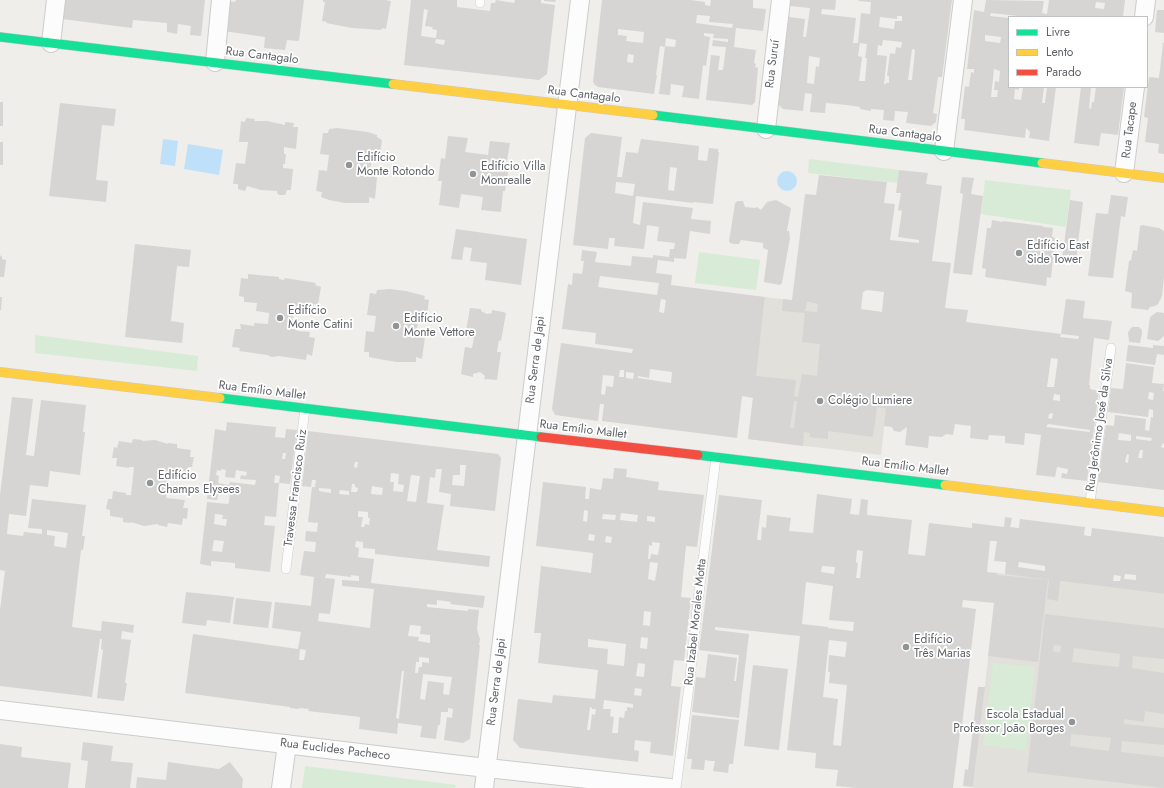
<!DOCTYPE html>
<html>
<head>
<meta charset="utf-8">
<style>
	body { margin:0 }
	#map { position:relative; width:1164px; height:788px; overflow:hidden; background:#efeeea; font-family:Jost,sans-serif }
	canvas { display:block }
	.legend { position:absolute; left:1008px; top:16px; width:140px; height:72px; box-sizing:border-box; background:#fff; border:1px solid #bfc1c3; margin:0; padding:5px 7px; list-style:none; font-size:12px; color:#5f6368 }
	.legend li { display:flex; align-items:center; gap:8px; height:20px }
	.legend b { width:20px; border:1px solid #bfc1c3 }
</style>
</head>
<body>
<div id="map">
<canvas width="1164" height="788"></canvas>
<ul class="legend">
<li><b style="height:5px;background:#16e098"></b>Livre</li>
<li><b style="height:5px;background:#ffcf43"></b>Lento</li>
<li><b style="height:5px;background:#f24e42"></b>Parado</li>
</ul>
</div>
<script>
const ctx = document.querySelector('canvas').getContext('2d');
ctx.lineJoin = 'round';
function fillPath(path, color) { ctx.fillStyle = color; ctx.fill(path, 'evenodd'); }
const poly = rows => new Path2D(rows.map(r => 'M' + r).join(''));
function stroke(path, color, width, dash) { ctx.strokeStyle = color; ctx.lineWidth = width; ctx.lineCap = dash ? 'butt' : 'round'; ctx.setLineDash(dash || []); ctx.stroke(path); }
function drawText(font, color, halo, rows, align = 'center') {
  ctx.font = font + ' Jost,sans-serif'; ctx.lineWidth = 3.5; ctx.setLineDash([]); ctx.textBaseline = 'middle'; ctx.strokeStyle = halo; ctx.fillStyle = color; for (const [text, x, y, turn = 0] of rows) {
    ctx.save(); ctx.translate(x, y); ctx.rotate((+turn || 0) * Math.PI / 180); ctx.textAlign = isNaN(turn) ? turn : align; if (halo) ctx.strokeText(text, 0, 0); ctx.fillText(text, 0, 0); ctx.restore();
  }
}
const education = poly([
	[765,297,897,314,881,455,748,439],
	[998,573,1164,594,1164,788,973,788]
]);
const green = poly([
	[809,159,899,170,898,183,808,173],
	[985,180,1071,190,1066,227,981,214],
	[699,252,760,260,756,290,695,283],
	[35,335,198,356,197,371,35,353],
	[993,663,1035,667,1026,750,983,745],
	[305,766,456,785,455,788,302,788]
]);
const water = poly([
	[163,139,178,141,175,166,160,164],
	[188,144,223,150,219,175,184,169],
	'777 181a10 10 0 1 1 20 0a10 10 0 1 1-20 0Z'
]);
const building = poly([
	[64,0,205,0,201,36,190,35,191,26,178,24,177,34,167,32,167,23,133,20,132,28,62,19],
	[236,0,304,0,299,41,287,40,285,50,274,49,264,48,265,37,224,31,228,1,235,2],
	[323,0,385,0,391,1,386,29,382,28,381,30,352,28,326,23,327,22,322,21,325,2,323,2],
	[411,0,457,0,457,7,490,11,491,3,495,3,496,0,514,3,515,0,541,0,541,3,555,5,547,74,539,80,404,65],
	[424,9,428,10,425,26,433,27,432,29,437,30,436,38,421,36],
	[436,39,445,40,444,45,435,43],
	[544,0,556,0,555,2,544,1],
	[602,0,691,0,705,2,705,5,710,6,711,0,753,0,753,8,766,9,763,31,736,28,734,47,756,50,754,63,756,64,755,67,758,68,755,102,752,105,706,100,711,55,720,56,718,70,723,70,726,47,712,46,713,40,728,42,728,39,713,38,714,34,704,33,704,36,710,37,706,66,703,65,699,99,682,97,684,86,671,84,670,95,659,94,665,46,675,47,676,40,666,38,665,47,660,46,656,75,657,75,654,94,598,87,595,85,593,82],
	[697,15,710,16,709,22,733,24,732,28,696,23],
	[618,29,644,32,643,43,626,41,627,36,618,35],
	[628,54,634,55,633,63,627,62],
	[791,0,836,0,835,10,822,9,821,14,856,18,853,43,858,43,861,13,870,14,871,2,858,1,859,0,952,0,942,77,938,77,933,113,937,114,936,122,931,126,906,123,908,112,895,111,894,121,883,120,884,110,871,109,871,111,860,109,860,107,847,105,826,103,825,113,810,112,812,94,805,93,803,111,783,109,778,104,789,17,805,19,803,37,806,37,810,8,790,6],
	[897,16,902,16,902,21,895,21,894,29,879,27,880,17,897,19],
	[883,40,902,42,901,48,896,47,895,54,890,53,887,76,889,76,889,83,886,83,886,84,884,84,887,56,877,55,878,45,882,46],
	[860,43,867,44,865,58,867,58,865,81,859,81,862,57,858,56],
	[912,49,915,50,912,80,908,80],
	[809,56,820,58,819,67,816,66,814,84,807,83],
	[986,0,1044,1,1042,13,1047,14,1049,0,1125,0,1123,17,1053,16,1052,17,1027,17,991,13,990,16,1009,18,1009,87,1019,87,1019,90,1015,89,1014,99,1021,100,1023,87,1044,87,1042,103,1045,103,1047,87,1056,87,1049,141,1029,138,1030,132,1026,128,1025,138,964,130,965,119,961,119,965,86,969,87,971,72,974,73,974,69,967,69,974,10,984,12],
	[1096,2,1105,3,1104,9,1095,8],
	[985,35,1001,37,1000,43,985,41],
	[994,69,1000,71,999,82,995,81,994,90,998,90,997,97,991,97],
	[1157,10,1164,10,1164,33,1155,32],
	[1163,43,1164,43,1164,154,1158,153,1159,144,1145,142,1148,118,1144,117,1149,77,1159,78],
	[1081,87,1091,87,1089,108,1091,109,1092,102,1094,102,1096,87,1124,87,1118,135,1101,133,1099,146,1074,143],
	[0,102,3,102,3,126,0,126],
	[60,103,116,109,114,126,102,125,96,180,108,181,106,202,49,196],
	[246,118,255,119,254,121,267,121,285,125,285,122,294,123,293,127,298,127,296,149,284,147,284,154,286,154,285,164,283,164,283,168,293,169,291,190,287,190,285,195,279,195,277,193,277,191,261,190,247,186,245,191,238,189,238,184,233,184,236,163,245,164,248,142,239,142,241,121,245,122],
	[337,128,368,132,377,135,377,137,382,140,379,160,372,159,369,176,377,177,375,199,369,197,369,203,345,203,329,200,321,197,322,192,316,191,319,170,327,171,329,155,320,154,323,133,328,133,329,129],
	[591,133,622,137,617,177,622,177,626,152,638,153,641,139,699,146,698,160,707,161,709,148,718,149,718,152,719,152,713,204,693,202,693,203,636,196,633,223,640,225,643,202,693,208,691,219,711,221,710,234,690,231,686,259,674,258,674,262,658,260,656,273,672,275,671,285,765,297,756,376,796,380,794,396,798,397,802,374,817,376,820,344,802,342,805,313,782,311,783,299,792,300,805,194,816,195,819,175,887,182,884,203,895,204,890,240,919,243,919,240,898,237,902,211,898,210,901,193,896,193,899,170,928,173,926,184,942,186,932,261,951,263,945,308,968,310,966,322,1061,334,1060,337,1078,339,1079,336,1061,334,1066,299,1085,301,1083,318,1112,321,1109,340,1094,338,1089,385,1090,385,1090,389,1099,391,1087,481,1061,478,1062,473,1067,474,1068,469,1057,467,1055,477,1036,475,1041,435,1025,433,1024,445,1005,443,1005,436,989,435,988,440,970,438,971,426,955,424,953,435,946,434,942,437,929,436,928,448,905,445,907,427,900,432,894,431,892,427,884,426,886,408,877,407,873,437,828,431,828,439,809,437,810,433,804,432,803,446,748,439,753,398,742,396,737,438,602,421,604,404,600,404,598,421,555,415,552,409,561,343,632,353,633,349,595,344,596,333,562,329,568,284,572,285,573,273,582,274,584,261,581,261,582,250,597,252,595,262,631,266,632,256,653,258,653,255,669,257,670,249,674,249,675,243,657,241,659,227,647,225,644,249,614,246,615,238,609,238,608,249,573,245,585,138],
	[670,167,677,168,674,191,668,190],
	[616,182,635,184,633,196,615,193],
	[600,276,659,283,657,295,598,287],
	[867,290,884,292,882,312,861,309,863,292],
	[661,299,666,300,664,313,659,312],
	[807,302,818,304,817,312,805,311],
	[1051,358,1058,359,1054,387,1047,387],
	[650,369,672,372,671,383,638,378,638,376,649,378],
	[620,370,624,370,624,377,619,377],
	[626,372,634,373,633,379,626,378],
	[603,375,614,376,613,387,606,386,605,395,601,394],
	[1054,394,1060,395,1060,401,1053,400],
	[794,401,797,401,794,428,790,428],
	[1053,413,1052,419,1048,418,1049,414],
	[1048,424,1090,430,1090,432,1046,427],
	[448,136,468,138,465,152,488,155,490,141,510,143,506,166,509,167,505,191,503,191,501,212,481,210,483,197,461,194,459,208,439,205,442,181,438,181,441,158,445,159],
	[0,142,3,142,3,165,0,165],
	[962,177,974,178,971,194,983,196,972,275,953,273,963,194,960,193],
	[1111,195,1128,197,1125,217,1121,216,1113,278,1088,276,1096,213,1108,214],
	[776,200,791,208,787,231,789,231,790,238,782,283,780,285,764,282,764,281,768,250,763,248,763,243,741,240,739,244,734,244,730,243,729,241,735,204,736,202,738,201,743,201,745,207,755,208,757,207,761,210,767,202],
	[1070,200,1083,202,1076,261,1062,259],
	[992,220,1003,222,1003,221,1043,226,1043,227,1053,228,1052,237,1055,238,1051,278,1047,277,1046,286,985,277,986,269,982,268,987,228,991,228],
	[1142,225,1159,228,1164,231,1164,277,1162,296,1158,304,1155,306,1150,307,1148,310,1131,308,1132,293,1125,291,1129,261,1131,260,1133,250,1137,251,1140,226],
	[456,229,527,239,521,285,485,280,487,263,470,261,472,248,464,247,462,260,451,259],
	[135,244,191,250,189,267,177,266,171,321,184,323,182,343,125,337],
	[0,255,2,257,2,259,6,260,6,261,4,277,0,277],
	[248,274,279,277,279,279,284,280,285,278,316,283,315,285,321,287,318,305,314,304,313,309,300,308,299,313,293,312,292,329,297,329,297,331,310,332,309,337,315,338,312,356,307,354,306,360,279,356,272,357,267,355,239,351,240,348,232,347,235,329,241,329,240,324,254,326,254,323,268,324,269,313,256,311,257,303,244,302,244,297,239,296,241,278,248,279],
	[390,289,406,291,425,296,424,299,429,300,426,322,418,321,416,336,425,337,422,359,416,357,416,362,397,362,384,360,369,357,369,352,364,352,366,331,374,332,376,316,367,315,370,293,376,294,377,290],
	[0,297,2,297,1,310,0,310],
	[470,308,481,309,481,311,487,314,492,313,492,310,503,312,506,313,501,341,499,340,497,352,501,352,497,380,484,379,485,376,480,372,473,374,473,377,461,374,465,347,472,348,474,338,465,337],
	[1157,312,1164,313,1164,336,1158,341,1147,339,1150,317],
	[1132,327,1139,327,1142,330,1142,334,1140,343,1129,342,1128,332],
	[1128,345,1153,348,1153,345,1164,346,1164,355,1157,354,1155,365,1126,361],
	[1126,363,1154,367,1152,383,1164,384,1163,391,1164,391,1164,443,1162,444,1161,447,1164,448,1164,490,1098,482,1106,425,1114,426,1115,415,1146,419,1145,430,1149,431,1151,417,1153,418,1153,410,1149,409,1148,417,1108,412,1111,388,1123,389],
	[1149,392,1154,393,1153,400,1148,399],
	[1119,433,1131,435,1131,441,1118,440],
	[1136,436,1152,438,1151,441,1136,439],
	[1140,450,1143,450,1142,458,1138,458],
	[1127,454,1129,455,1128,463,1125,462],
	[12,397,33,399,26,455,34,456,41,400,86,405,83,432,85,432,80,475,50,471,48,487,30,485,26,516,9,514,7,534,23,536,24,532,42,534,42,529,28,528,32,499,86,505,82,536,85,536,83,550,81,550,72,627,101,631,102,621,134,625,133,633,122,631,121,639,131,640,125,683,127,683,124,701,97,698,103,650,101,649,102,639,100,639,92,697,0,686,0,610,5,571,0,570,0,495],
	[47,530,68,533,66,548,54,546,55,536,47,535],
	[227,422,276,427,275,437,285,438,286,429,297,430,290,484,279,483,280,476,275,475,274,483,279,483,276,517,265,516,264,525,275,526,270,572,235,568,235,563,211,561,211,566,200,564,207,502,228,504,229,502,230,492,219,490,217,500,207,499,215,429,226,431],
	[283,453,286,453,285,459,282,459],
	[221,469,226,470,225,477,235,478,236,470,247,472,246,476,241,475,240,479,256,480,255,485,230,482,229,485,218,483,219,476,216,475,217,470,221,471],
	[215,514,223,515,222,519,227,519,226,526,214,524],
	[214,540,224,541,222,552,212,551],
	[308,431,498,454,501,458,495,511,450,506,451,494,439,492,442,469,436,469,435,478,430,477,427,503,444,505,437,550,490,556,489,567,375,554,375,549,363,548,363,542,356,541,355,547,359,548,358,557,374,559,371,583,485,596,483,608,450,604,451,602,437,600,437,605,427,604,427,607,468,611,468,609,479,610,477,630,480,639,479,645,480,645,470,739,463,743,444,740,447,717,452,718,453,709,448,708,448,712,441,712,440,725,438,725,436,739,420,737,422,726,398,723,397,734,359,729,360,717,308,711,309,709,299,708,299,709,290,708,290,707,185,693,193,634,298,649,301,632,272,628,275,602,311,606,314,577,300,575,304,551,315,552,316,542,305,541,306,531,317,532,318,523,308,522,312,487,315,487,316,480,312,480,311,487,302,486],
	[355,462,358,462,357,468,354,467],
	[460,465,466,465,464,486,452,485,453,475,460,475],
	[391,473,399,474,398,484,404,485,403,492,393,491,394,482,390,482],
	[411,475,420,476,416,502,407,501],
	[352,484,355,484,355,487,358,488,357,492,351,492],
	[372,486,383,488,382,495,371,494],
	[319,488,331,489,331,493,319,491],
	[340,490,349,491,349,495,339,494],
	[358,511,368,512,368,518,370,518,369,525,365,524,364,527,361,527,363,517,358,517],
	[326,574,351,577,351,575,359,576,359,581,342,580,342,586,374,589,370,628,318,621,319,613,330,614,335,579,325,578],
	[410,625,421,626,420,634,430,635,430,643,418,641,419,637,408,636],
	[300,649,306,650,304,660,299,660],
	[419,657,429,658,429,663,422,662,422,667,419,667,418,673,415,673,416,662,419,662],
	[402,671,404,671,399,719,396,718],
	[423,674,452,677,449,695,443,694,444,683,428,681,425,700,420,699],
	[133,439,142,440,142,441,155,440,168,444,168,443,177,444,177,448,191,450,190,457,194,457,192,467,188,467,187,474,170,472,166,498,185,500,183,508,188,508,187,519,183,518,182,525,168,523,167,527,158,525,158,524,144,526,131,522,131,523,123,522,123,518,110,516,110,510,106,509,108,499,112,499,113,491,126,493,126,495,131,495,134,467,129,467,129,468,116,466,117,458,112,458,114,447,117,448,119,441,132,443],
	[614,468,627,469,626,477,659,482,658,490,704,495,697,547,686,546,681,597,691,598,684,661,674,660,671,686,681,687,673,756,650,753,651,742,635,740,634,750,639,751,638,762,520,748,513,740,518,699,552,703,553,695,595,699,598,670,538,663,541,633,534,633,541,566,591,573,593,553,536,546,543,482,586,487,585,499,589,499,590,488,601,490,603,478,613,479],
	[584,510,588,511,587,522,583,521],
	[621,513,638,515,637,522,620,520],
	[603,514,616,515,615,520,602,519],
	[647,516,655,517,655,522,647,521],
	[589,534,595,535,594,541,588,540],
	[606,536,612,537,611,543,605,542],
	[652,542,660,543,658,555,651,554,650,559,648,559,649,545,652,546],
	[650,562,658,563,655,581,648,579],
	[644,611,651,612,650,626,643,625],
	[641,637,648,638,647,649,640,648],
	[588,639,626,644,624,666,607,664,608,649,588,647],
	[638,663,645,664,644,677,636,676],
	[635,688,642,689,641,696,634,695],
	[604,700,633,704,633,708,627,707,627,711,625,711,624,718,619,717,618,733,612,733,614,717,610,716,611,709,603,709],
	[590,707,592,708,592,709,596,709,595,715,592,714,590,730,587,730],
	[817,494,852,499,850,514,859,515,861,499,868,500,867,515,912,520,908,554,925,556,929,523,972,528,972,523,1004,527,1005,517,1012,518,1010,527,1019,528,1020,519,1085,527,1084,535,1088,536,1091,536,1092,528,1164,537,1164,594,1060,581,1058,601,1047,599,1049,580,1005,574,1006,562,994,561,997,541,990,541,987,572,998,573,997,575,1048,580,1038,662,988,656,994,603,963,600,962,607,976,609,962,725,961,725,953,788,856,788,836,786,838,770,815,768,816,753,787,750,800,636,715,627,715,630,749,634,739,718,692,712,696,677,705,678,708,654,737,658,734,681,736,681,739,655,699,650,719,495,762,500,757,540,761,540,762,527,766,528,767,515,791,518,789,531,813,533],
	[857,550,863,551,860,578,856,578,858,563,856,562],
	[1019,562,1045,566,1045,571,1018,567],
	[822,566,835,567,834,574,821,572],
	[1125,574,1136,575,1136,580,1124,579],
	[1114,575,1121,576,1120,581,1113,581],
	[806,582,833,586,829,620,854,622,853,631,828,628,828,627,802,624],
	[829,640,847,642,845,657,829,655,828,672,830,672,829,683,847,685,841,746,833,745,838,699,823,697],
	[186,592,234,597,230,623,207,620,206,626,182,623],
	[236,598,272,602,268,628,233,624],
	[1045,614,1164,628,1164,659,1133,656,1132,668,1164,673,1164,714,1145,711,1144,722,1124,719,1124,724,1164,728,1164,745,1122,741,1121,752,1164,757,1164,788,1027,772],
	[1054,645,1061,646,1060,653,1053,651],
	[1074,648,1120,654,1119,667,1072,662],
	[1071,734,1111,738,1109,751,1070,746],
	[753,665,788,669,779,750,744,746],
	[978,687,985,687,973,787,963,786,965,769,968,770],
	[692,715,739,720,733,764,729,764,728,773,713,771,715,761,710,761,705,760,704,770,691,769,692,759,687,759],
	[83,742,113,746,111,761,133,763,130,788,85,788,88,761,81,760],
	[0,744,22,747,21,757,71,763,68,788,0,788],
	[168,762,219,769,230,762,243,779,242,788,136,788,137,777,166,780]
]);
const lane = poly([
	[480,3,480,0],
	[1090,502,1111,348],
	[286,569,305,408],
	[676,788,690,678,697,609,716,457]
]);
const street = poly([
	[1144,17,1146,0],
	[51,43,56,0],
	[215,62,221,0],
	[766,129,781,0],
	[944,151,963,0],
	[1124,173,1135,87],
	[0,710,460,765,670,788],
	[281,788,287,744],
	[484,788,580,0]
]);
const fast = poly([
	[0,37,393,84],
	[653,115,1042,163],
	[220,398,541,437],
	[698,455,945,485]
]);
const slow = poly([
	[393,84,653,115],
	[1042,163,1164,178],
	[0,372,220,398],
	[945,485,1164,512]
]);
const jam = poly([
	[541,437,698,455]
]);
const markers = [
	[349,165,4,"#919496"],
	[473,174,4,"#919496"],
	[1019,253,4,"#919496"],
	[280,318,4,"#919496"],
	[396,326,4,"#919496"],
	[820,401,4,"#919496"],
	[150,483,4,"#919496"],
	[906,647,4,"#919496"],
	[1072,722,4,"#919496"]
];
const streetNames = [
	["Rua Cantagalo",262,56,7],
	["Rua Suruí",773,64,-83],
	["Rua Cantagalo",584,95,7],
	["Rua Tacape",1130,130,-83],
	["Rua Cantagalo",905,134,7],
	["Rua Serra de Japi",536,360,-83],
	["Rua Emílio Mallet",262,391,7],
	["Rua Jerônimo José da Silva",1100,425,-82],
	["Rua Emílio Mallet",583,430,7],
	["Rua Emílio Mallet",905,467,7],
	["Travessa Francisco Ruiz",296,488,-83],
	["Rua Izabel Morales Motta",696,622,-84],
	["Rua Serra de Japi",497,682,-83],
	["Rua Euclides Pacheco",335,750,7]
];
const poiNames = [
	["Edifício",357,158],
	["Monte Rotondo",357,172],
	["Edifício Villa",481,167],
	["Monrealle",481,181],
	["Edifício East",1027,246],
	["Side Tower",1027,260],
	["Edifício",288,311],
	["Monte Catini",288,325],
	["Edifício",404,319],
	["Monte Vettore",404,333],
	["Colégio Lumiere",828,401],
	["Edifício",158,476],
	["Champs Elysees",158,490],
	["Edifício",914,640],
	["Três Marias",914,654],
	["Escola Estadual",1064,715,"right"],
	["Professor João Borges",1064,729,"right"]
];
fillPath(education, '#e2e0da');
fillPath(green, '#d8ebd6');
fillPath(water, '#bfe0f9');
fillPath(building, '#d6d5d3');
stroke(lane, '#cbcccc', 10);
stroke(street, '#cbcccc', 20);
stroke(fast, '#cacacb', 10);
stroke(slow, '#cacacb', 10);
stroke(jam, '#cacacb', 10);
stroke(lane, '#fdfcfc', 9);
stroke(street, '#fdfcfc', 18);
stroke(fast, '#16e098', 9);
stroke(slow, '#ffcf43', 9);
stroke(jam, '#f24e42', 9);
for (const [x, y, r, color] of markers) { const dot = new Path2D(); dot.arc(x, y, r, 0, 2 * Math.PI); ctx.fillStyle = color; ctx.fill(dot); stroke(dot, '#fff', 1.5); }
drawText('12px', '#5f6368', '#fff', streetNames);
drawText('12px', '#5f6368', '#fff', poiNames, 'left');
</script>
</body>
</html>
